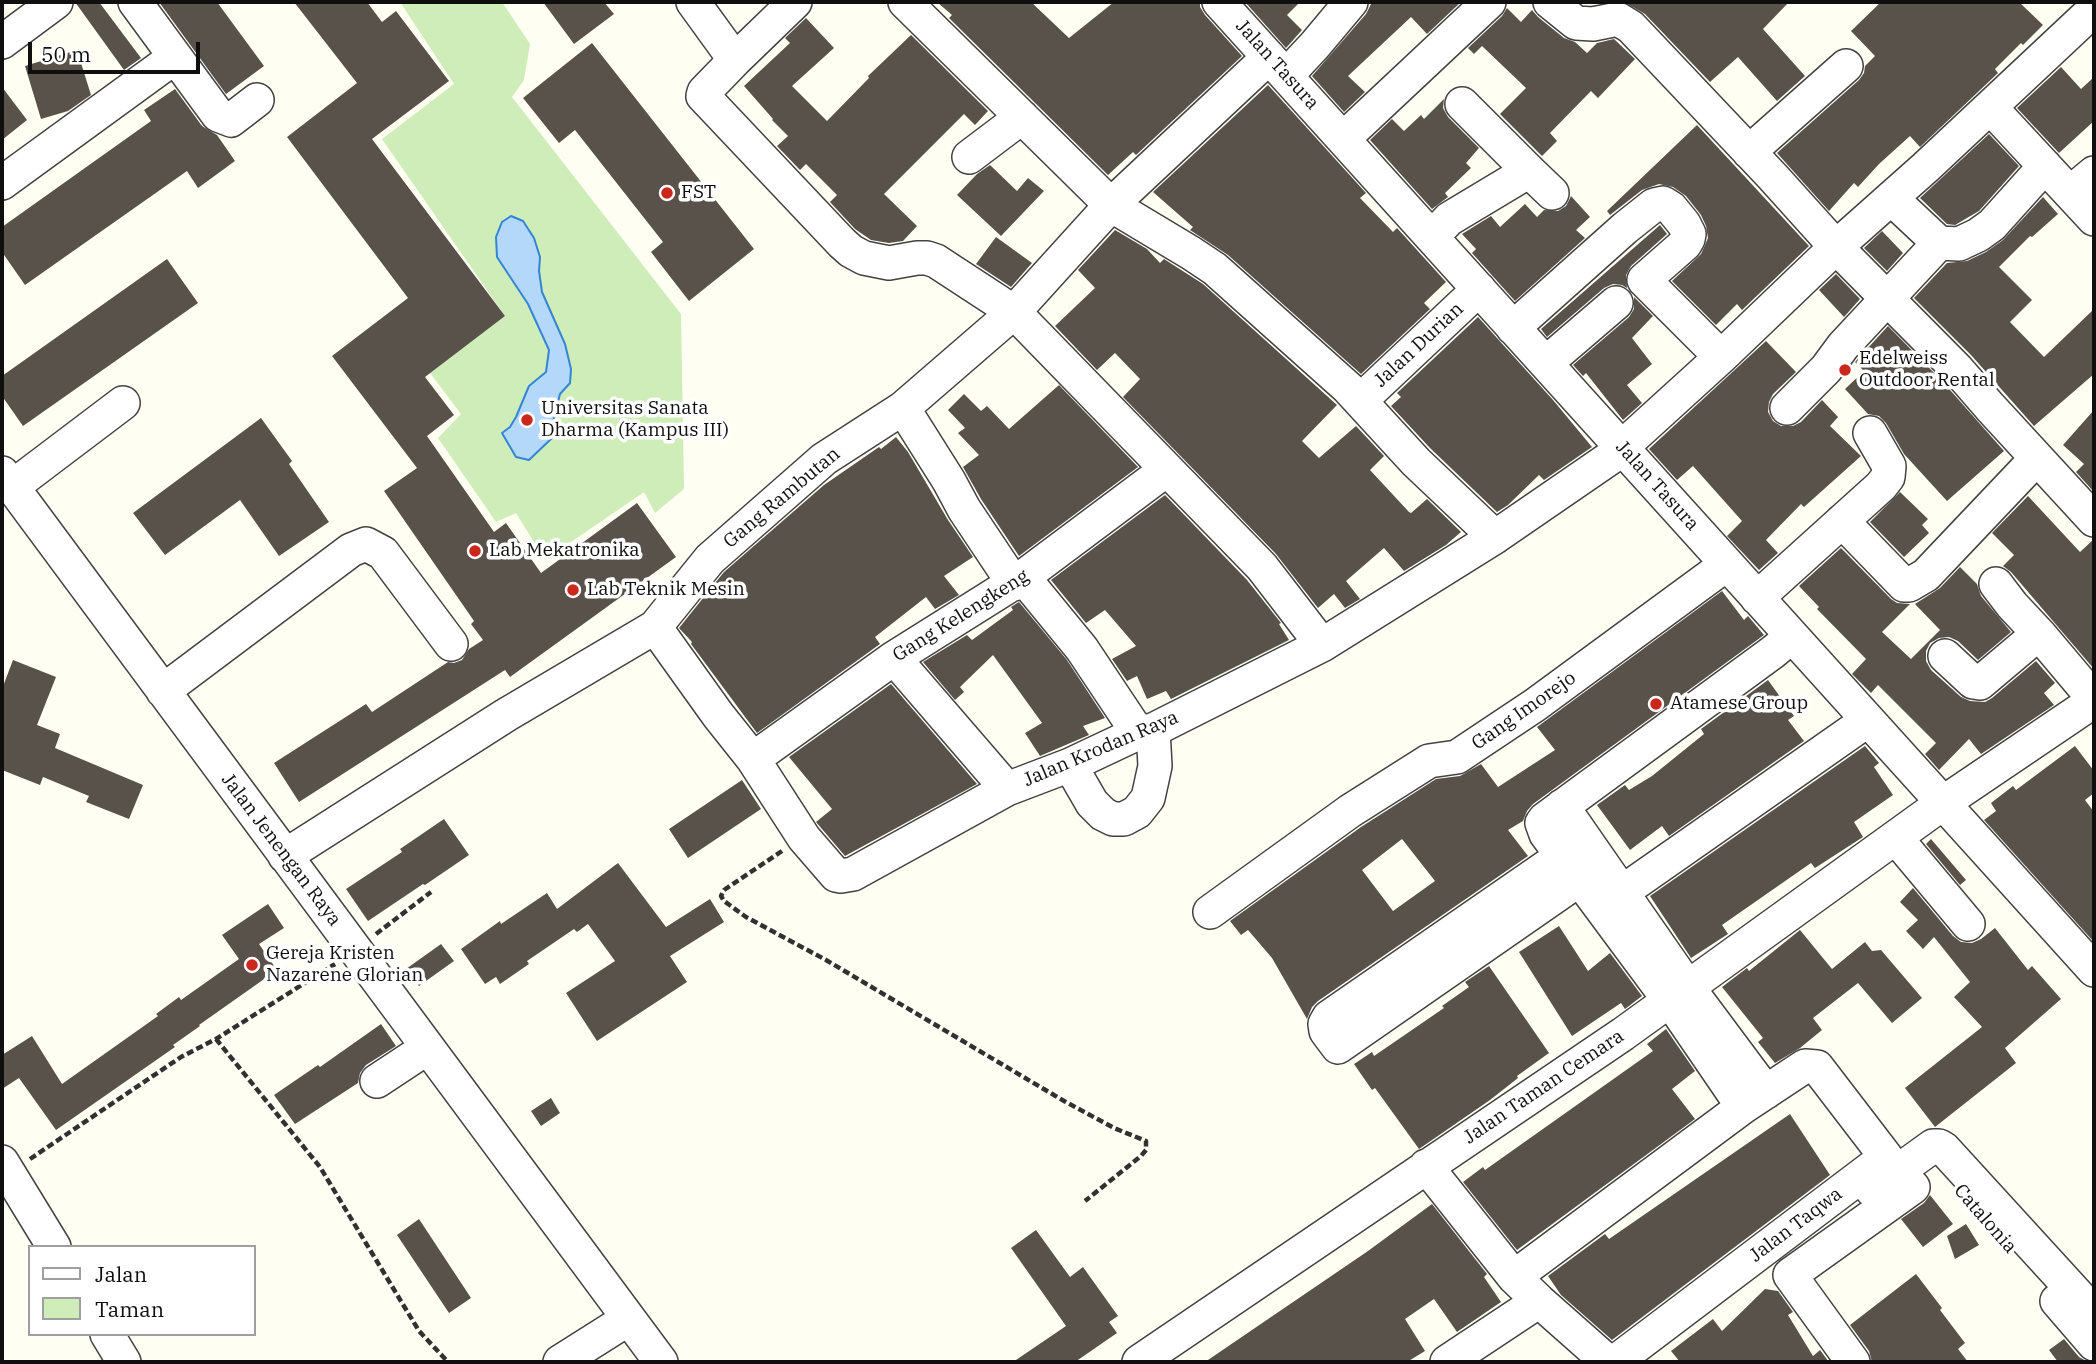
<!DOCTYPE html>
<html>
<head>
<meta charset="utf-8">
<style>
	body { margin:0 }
	#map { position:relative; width:2096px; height:1364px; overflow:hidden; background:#fffef2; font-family:"IBM Plex Serif",serif }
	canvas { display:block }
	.frame { position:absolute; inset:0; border:4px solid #0f0f0f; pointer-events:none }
	.legend { position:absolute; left:28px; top:1245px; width:228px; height:91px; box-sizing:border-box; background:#fff; border:2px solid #9f9f9f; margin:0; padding:9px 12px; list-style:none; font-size:21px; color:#0f0f0f }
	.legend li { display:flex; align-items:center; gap:14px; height:35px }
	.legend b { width:35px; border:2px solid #9f9f9f }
	.scale { position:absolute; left:28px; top:42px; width:172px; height:32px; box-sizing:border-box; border:4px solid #0f0f0f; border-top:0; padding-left:9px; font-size:21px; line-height:24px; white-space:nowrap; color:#0f0f0f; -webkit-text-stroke:5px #fff; paint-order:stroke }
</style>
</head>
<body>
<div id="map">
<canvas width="2096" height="1364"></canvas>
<div class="frame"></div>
<ul class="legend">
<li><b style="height:9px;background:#fff"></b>Jalan</li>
<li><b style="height:19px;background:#ceedb8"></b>Taman</li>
</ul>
<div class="scale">50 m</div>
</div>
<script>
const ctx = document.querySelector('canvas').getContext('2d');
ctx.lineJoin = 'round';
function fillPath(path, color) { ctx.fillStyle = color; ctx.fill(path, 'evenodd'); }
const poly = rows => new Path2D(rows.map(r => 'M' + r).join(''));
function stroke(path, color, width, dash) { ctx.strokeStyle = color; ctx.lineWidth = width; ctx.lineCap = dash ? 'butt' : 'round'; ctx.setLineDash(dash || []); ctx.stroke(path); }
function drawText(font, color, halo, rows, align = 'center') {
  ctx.font = font + ' "IBM Plex Serif",serif'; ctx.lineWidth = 7; ctx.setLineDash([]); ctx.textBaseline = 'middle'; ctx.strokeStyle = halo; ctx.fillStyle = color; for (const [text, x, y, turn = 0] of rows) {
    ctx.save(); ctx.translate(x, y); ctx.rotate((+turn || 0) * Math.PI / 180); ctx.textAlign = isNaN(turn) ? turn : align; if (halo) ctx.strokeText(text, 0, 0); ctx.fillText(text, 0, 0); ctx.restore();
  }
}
const green = poly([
	[400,2,502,2,530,44,524,80,512,97,681,314,684,489,655,513,644,492,545,560,516,513,496,522,438,438,461,414,430,373,505,316,382,139,454,84]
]);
const water = poly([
	[511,216,523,221,534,238,540,257,539,271,542,292,565,344,571,369,570,383,560,394,553,422,552,438,529,460,516,457,502,433,510,427,516,417,529,386,546,372,549,350,528,304,497,257,496,237,502,222,511,216]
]);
const building = poly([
	[75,2,99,2,141,58,124,70],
	[159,2,217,2,264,66,226,94],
	[294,2,367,2,382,22,396,11,449,81,372,139,505,316,425,377,454,415,427,436,494,532,506,523,541,573,637,503,676,557,510,677,505,670,299,802,274,763,366,704,372,712,448,662,454,663,462,660,469,649,483,640,471,624,474,621,384,491,417,468,332,356,408,298,287,137,357,83],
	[543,2,604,2,614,14,574,44],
	[937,2,1031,2,1069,38,1114,2,1200,2,1200,7,1205,15,1242,56,1136,155,1133,152,1108,175,949,18,952,15],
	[1245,2,1300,2,1287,15,1302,30,1286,48],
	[1372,2,1461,2,1427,34,1411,17,1348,76,1365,92,1344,112,1312,76,1366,14],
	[1624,2,1789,2,1763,29,1805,76,1777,101,1738,57,1710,82,1645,14],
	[1881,2,2019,2,2043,25,2023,45,2021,43,1995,69,1998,73,1920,147,1910,136,1879,164,1858,187,1854,183,1829,211,1777,153,1859,80,1864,73,1865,66,1875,56,1851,31],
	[1507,8,1521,22,1532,10,1538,17,1564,38,1575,42,1587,53,1597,43,1614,39,1635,59,1598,98,1591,91,1550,133,1557,141,1542,156,1500,114,1526,88,1482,46,1474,54,1468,48,1502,16],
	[806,18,834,48,792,86,827,121,869,78,868,76,911,35,988,111,975,125,964,114,884,194,917,226,903,241,889,243,871,240,855,229,830,202,837,195,806,164,800,170,777,146,788,136,772,120,773,119,744,86,790,43,785,38],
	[592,43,754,249,689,301,651,252,663,242,575,130,559,143,523,98],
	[77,50,91,95,68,111,41,119,25,66],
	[2061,67,2081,89,2094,77,2094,121,2059,153,2017,108],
	[1268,85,1366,193,1360,198,1393,232,1397,228,1446,282,1424,303,1430,309,1361,374,1228,255,1190,230,1193,227,1153,192],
	[2,87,27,120,2,140],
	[175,89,202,126,217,135,235,161,198,188,187,171,25,285,2,252,2,227,151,121,144,110],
	[1444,99,1443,108,1448,117,1479,148,1466,163,1471,168,1445,193,1448,197,1432,209,1370,140,1392,119,1404,131,1421,115,1424,119],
	[1697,125,1809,246,1742,310,1737,304,1716,325,1672,281,1701,254,1708,238,1706,226,1701,215,1686,196,1673,187,1659,184,1642,190,1610,215,1607,211],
	[1989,134,2019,166,1979,211,1955,225,1947,224,1920,198],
	[990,165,1017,191,1028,178,1044,191,1001,236,957,195,977,174],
	[1571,196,1590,217,1576,230,1585,238,1515,301,1472,253,1476,249,1462,234,1491,216,1500,227,1525,204,1537,217,1544,210,1558,211,1566,206],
	[2043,197,2058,214,2032,237,2030,236,1999,267,2032,300,2010,322,2044,357,2094,309,2094,374,2034,426,1971,355,1914,298,1947,263,1967,261,1986,252,2003,240],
	[1660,225,1667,234,1631,266,1626,275,1627,288,1622,285,1613,284,1604,288,1547,337,1541,329],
	[1115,230,1147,249,1160,263,1164,259,1203,284,1337,405,1302,441,1319,458,1356,426,1384,456,1370,470,1409,512,1411,513,1427,499,1461,532,1446,545,1404,571,1384,548,1346,581,1360,599,1345,608,1334,594,1318,608,1276,554,1123,397,1140,379,1115,353,1097,370,1055,326,1095,288,1078,270],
	[1882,231,1903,253,1887,271,1864,248],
	[996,237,1032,263,1011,287,976,264],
	[167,259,198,303,23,426,2,396,2,376],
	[1836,274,1860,299,1844,317,1819,290],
	[1634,297,1653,316,1632,338,1652,364,1627,385,1642,403,1623,420,1586,373,1583,376,1573,365,1629,317,1634,309],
	[1478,317,1553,400,1592,447,1544,480,1539,475,1508,505,1497,512,1430,448,1391,406,1401,397,1397,393],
	[1888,326,1943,382,2004,451,1947,501,1904,454,1886,423,1879,416,1868,414,1845,389,1864,371,1855,362],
	[1766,341,1796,372,1773,394,1769,402,1768,412,1773,421,1781,426,1793,426,1801,422,1822,400,1838,417,1830,426,1861,456,1804,507,1801,504,1766,540,1778,553,1759,570,1727,536,1742,521,1693,466,1677,480,1649,449],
	[1059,385,1138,467,1019,556,981,499,963,467,979,455,958,433,965,428,948,410,964,394,981,411,987,406,1009,429],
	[2094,410,2094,492,2076,472,2084,464,2063,445],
	[261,418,292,461,289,464,329,522,279,556,240,500,165,555,133,513],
	[896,437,908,452,948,520,973,557,944,576,959,595,935,609,926,597,875,637,880,644,757,733,691,644,692,642,679,628,724,572,824,485,879,447,881,449],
	[1900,492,1928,519,1922,525,1929,533,1904,557,1870,522],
	[1165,495,1247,580,1281,623,1279,624,1289,640,1171,699,1166,691,1147,699,1137,676,1127,681,1112,659,1136,646,1105,610,1086,623,1051,580],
	[2028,496,2080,552,2094,539,2094,669,2011,572,2003,566,2014,555,1992,533],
	[1841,548,1891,599,1897,603,1910,604,1882,632,1911,659,1940,630,1915,604,1940,588,1960,567,1977,584,1981,596,2011,632,1978,660,1958,641,1949,637,1939,638,1930,643,1926,651,1926,661,1931,670,1961,697,1970,701,1985,702,1992,698,2036,661,2055,683,2044,693,2054,705,1981,754,1969,739,1939,770,1925,754,1936,743,1878,685,1871,693,1852,674,1866,659,1817,609,1819,607,1799,586],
	[1722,591,1744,620,1748,616,1764,635,1533,804,1527,811,1523,821,1508,830,1528,856,1318,1001,1312,1007,1307,1019,1272,958,1248,930,1241,935,1230,921,1361,827,1436,779,1460,776,1481,764,1498,787,1555,750,1537,727],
	[1402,839,1435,881,1393,911,1362,870],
	[1019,602,1067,660,1105,718,1083,726,1089,735,1040,756,1025,733,1042,723,993,655,960,687,964,692,955,700,923,662,967,635,972,640,1013,610,1011,607],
	[13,660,56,677,37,725,60,734,55,748,143,785,129,819,86,802,89,796,43,777,40,785,2,770,2,689],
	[1768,680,1794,716,1788,720,1804,741,1669,836,1662,826,1630,850,1597,805,1625,785,1629,790,1652,776,1704,734,1701,729],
	[891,684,977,784,845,856,816,822,832,809,789,757],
	[1865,746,1879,763,1874,767,1893,795,1854,822,1863,837,1815,868,1811,863,1722,925,1728,934,1691,958,1650,896],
	[2075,746,2094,771,2094,793,2085,800,2094,812,2094,942,1984,820,1996,811,1991,803,2013,786,2016,790],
	[742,780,761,809,688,858,669,829],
	[444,819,469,855,425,885,423,884,368,921,346,889,402,852,400,849],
	[1931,839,1966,880,1960,885,1926,844],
	[618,863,666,927,710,899,724,922,670,956,687,982,597,1041,566,993,615,961,588,924,577,932,574,929,527,961,529,964,500,984,496,977,485,984,461,949,500,921,501,924,547,893,557,909],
	[1913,888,1953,936,1961,942,1972,943,1981,939,1995,928,2028,970,2032,966,2061,999,2005,1048,2016,1063,1935,1127,1905,1088,1982,1027,1954,997,1970,982,1934,937,1923,949,1906,931,1918,920,1900,902],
	[268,904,284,928,259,944,277,970,199,1025,200,1026,173,1045,175,1047,56,1130,19,1078,2,1089,2,1055,32,1036,62,1084,158,1016,156,1014,179,997,181,1000,239,959,222,935],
	[1559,926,1588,971,1610,953,1642,996,1625,1009,1621,1003,1572,1036,1519,952],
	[1800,930,1832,969,1865,942,1872,951,1881,950,1922,998,1892,1023,1858,983,1813,1018,1822,1030,1800,1048,1775,1063,1758,1042,1763,1038,1722,987,1747,968,1749,971],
	[441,944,454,961,419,986,406,969],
	[1489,966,1549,1053,1517,1076,1518,1078,1490,1100,1419,1149,1375,1088,1372,1090,1354,1064,1372,1052,1374,1056,1444,1008,1442,1006,1469,987,1465,982],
	[381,1024,396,1046,366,1065,360,1073,358,1083,295,1124,274,1095,318,1065,320,1067],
	[1666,1029,1695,1071,1672,1089,1695,1119,1517,1250,1463,1182,1483,1167,1485,1170,1653,1051,1647,1044],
	[551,1098,560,1113,541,1126,531,1111],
	[1790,1114,1830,1175,1612,1340,1561,1295,1548,1276,1605,1234,1609,1239],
	[1930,1195,1953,1224,1923,1247,1901,1219,1924,1203],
	[1432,1204,1487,1274,1484,1277,1501,1302,1457,1332,1434,1299,1405,1319,1425,1351,1407,1362,1205,1362,1368,1251],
	[419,1219,471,1298,449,1313,397,1235],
	[1966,1224,1979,1245,1955,1259,1947,1236],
	[1036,1230,1070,1277,1083,1267,1118,1316,1109,1322,1117,1333,1075,1362,1013,1362,1066,1326,1011,1248],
	[1916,1274,1942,1308,1940,1310,1965,1343,1958,1349,1968,1362,1872,1362,1869,1351,1850,1325],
	[1765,1289,1778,1291,1793,1312,1788,1315,1813,1356,1820,1350,1829,1362,1680,1362,1671,1351,1713,1319,1722,1331],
	[2064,1339,2079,1357,2088,1362,2058,1362,2049,1350]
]);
const path = poly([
	[782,851,724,890,721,896,724,901,746,917,826,960,1064,1101,1114,1128,1146,1141,1146,1150,1141,1156,1085,1201],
	[376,934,431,892],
	[216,1039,320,1167,419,1331,448,1362],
	[30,1159,181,1057,216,1039,335,964]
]);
const minor = poly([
	[135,2,218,115,231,120,257,100],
	[693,2,735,60,704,92,703,96,842,243,851,251,864,258,889,263,917,258,927,258,936,261,1014,312,1262,567,1322,645],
	[905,2,1111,205,1191,253,1215,269,1348,388,1416,462,1495,537],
	[1219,2,2094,970],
	[1550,2,1576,23,1593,24,1618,19,1631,27,1773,177,1836,247,1957,369,1990,407,2094,520],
	[2,42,56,2],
	[735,60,795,2],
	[1286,76,1315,45,1351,2],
	[1462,104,1529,171],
	[1990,107,2094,219],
	[1343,139,1489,2],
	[1749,152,1846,66],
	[969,157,1022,117],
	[2,183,175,57],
	[2070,193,2094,173],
	[1432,237,1449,219,1529,171,1552,193],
	[1939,243,1959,244,1978,235,1992,225,2045,166],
	[1513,328,1625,228,1654,205,1663,203,1671,208,1684,224,1689,234,1688,239,1685,244,1644,280,1721,357],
	[1546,363,1616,303],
	[1360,401,1479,289],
	[903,408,949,481,964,509,1014,584],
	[1787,408,1826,369,1843,346,1939,243,1891,198],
	[2,473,661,1362],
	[12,487,123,403],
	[1842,521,1904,585,1909,585,1926,575,2037,458],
	[1023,577,1082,649,1138,733],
	[1757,598,1881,486,1888,477,1889,466,1870,433],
	[655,627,718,715,753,759,804,838,836,875,841,876,853,874,1007,789,1070,765,1138,733,1153,730,1322,645,1495,537,1610,458,1721,357,1836,247,1926,167,2086,17],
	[2041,636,2094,699],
	[1945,656,1973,682,1980,683,2031,640,2041,636,2012,605,1996,584],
	[894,658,1007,789],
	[163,691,351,550,366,544,383,553,451,644],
	[753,759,894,658,1023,577,1166,470],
	[1070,765,1092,803,1103,814,1113,819,1124,819,1137,812,1148,798,1155,766,1153,730],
	[1562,806,1687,986,1766,1092],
	[1896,838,1968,924],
	[285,856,506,715,655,627,710,559,824,459,903,408,1014,312,1111,205,1269,57],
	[1562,856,1329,1017,1325,1024,1326,1031,1338,1047,1580,879],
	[1605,904,1868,720],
	[1210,912,1350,811,1429,761,1457,757,1535,705,1727,564],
	[377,1081,427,1048],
	[1743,1107,1678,1012,1546,834,1542,823,1545,819,1773,652,1792,636],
	[2,1162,54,1247],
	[1426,1166,1514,1277,1539,1301,1608,1362],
	[1872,1190,1933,1146,1939,1146,1944,1149,2094,1313],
	[1514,1277,1743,1107,1805,1066,1817,1067,1886,1157,1615,1362],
	[2057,1301,2094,1344],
	[107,1334,124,1362],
	[560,1362,628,1319],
	[1139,1362,1623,1034,1943,803,2094,701],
	[1447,1362,1539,1301],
	[1853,1362,1790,1275,1913,1187]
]);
const markers = [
	[667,193,7,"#ca271d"],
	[1845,370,7,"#ca271d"],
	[527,420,7,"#ca271d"],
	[475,551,7,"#ca271d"],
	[573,590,7,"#ca271d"],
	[1656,704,7,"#ca271d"],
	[252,965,7,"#ca271d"]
];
const streetNames = [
	["Jalan Tasura",1277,65,48],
	["Jalan Durian",1419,345,-43],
	["Jalan Tasura",1657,486,48],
	["Gang Rambutan",782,498,-40],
	["Gang Kelengkeng",961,616,-32],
	["Gang Imorejo",1524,711,-35],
	["Jalan Krodan Raya",1101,749,-23],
	["Jalan Jenengan Raya",281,850,53],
	["Jalan Taman Cemara",1544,1087,-34],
	["Catalonia",1985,1219,49],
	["Jalan Taqwa",1796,1225,-37]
];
const poiNames = [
	["FST",681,193],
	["Edelweiss",1859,359],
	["Outdoor Rental",1859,381],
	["Universitas Sanata",541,409],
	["Dharma (Kampus III)",541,431],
	["Lab Mekatronika",489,551],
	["Lab Teknik Mesin",587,590],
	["Atamese Group",1670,704],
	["Gereja Kristen",266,954],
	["Nazarene Glorian",266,976]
];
fillPath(green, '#ceedb8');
fillPath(water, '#b3d8fa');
stroke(water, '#3585d6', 2);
fillPath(building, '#59524b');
stroke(minor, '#424242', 36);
stroke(path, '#313131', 4.5, [7, 3.5]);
stroke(minor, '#fff', 33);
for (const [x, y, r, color] of markers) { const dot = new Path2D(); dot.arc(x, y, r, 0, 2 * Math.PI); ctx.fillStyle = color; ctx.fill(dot); stroke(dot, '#fff', 2.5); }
drawText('19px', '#0f0f0f', '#fff', streetNames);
drawText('19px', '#0f0f0f', '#fff', poiNames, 'left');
</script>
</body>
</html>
